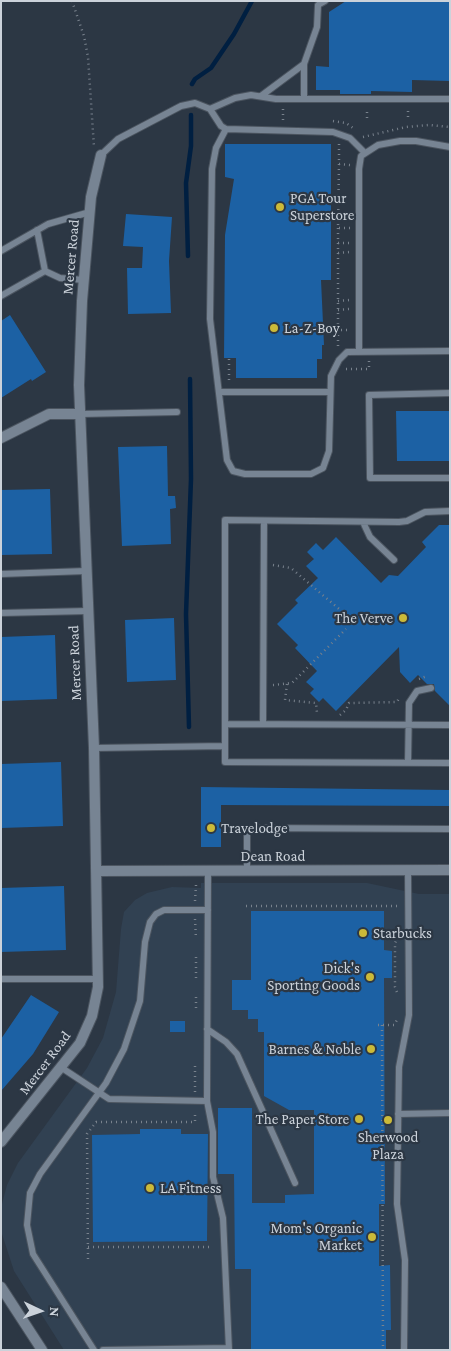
<!DOCTYPE html>
<html>
<head>
<meta charset="utf-8">
<style>
	body { margin:0 }
	#map { position:relative; width:451px; height:1351px; overflow:hidden; background:#2c3744; font-family:"Crimson Pro",serif }
	canvas { display:block }
	.frame { position:absolute; inset:0; border:2px solid #cbd2da; pointer-events:none }
	.north { position:absolute; left:15px; top:1286px; width:50px; height:50px; -webkit-text-stroke:4px #2c3744; paint-order:stroke; rotate:93deg; font-size:14px; font-weight:700; line-height:20px; text-align:center; color:#cbd2da }
	.north::after { content:''; display:block; margin:auto; width:18px; height:22px; background:#cbd2da; clip-path:polygon(50% 0,100% 100%,50% 72%,0 100%) }
</style>
</head>
<body>
<div id="map">
<canvas width="451" height="1351"></canvas>
<div class="frame"></div>
<div class="north">N</div>
</div>
<script>
const ctx = document.querySelector('canvas').getContext('2d');
ctx.lineJoin = 'round';
function fillPath(path, color) { ctx.fillStyle = color; ctx.fill(path, 'evenodd'); }
const poly = rows => new Path2D(rows.map(r => 'M' + r).join(''));
function stroke(path, color, width, dash) { ctx.strokeStyle = color; ctx.lineWidth = width; ctx.lineCap = dash ? 'butt' : 'round'; ctx.setLineDash(dash || []); ctx.stroke(path); }
function drawText(font, color, halo, rows, align = 'center') {
  ctx.font = font + ' "Crimson Pro",serif'; ctx.lineWidth = 4.5; ctx.setLineDash([]); ctx.textBaseline = 'middle'; ctx.strokeStyle = halo; ctx.fillStyle = color; for (const [text, x, y, turn = 0] of rows) {
    ctx.save(); ctx.translate(x, y); ctx.rotate((+turn || 0) * Math.PI / 180); ctx.textAlign = isNaN(turn) ? turn : align; if (halo) ctx.strokeText(text, 0, 0); ctx.fillText(text, 0, 0); ctx.restore();
  }
}
const built = poly([
	[201,883,367,883,419,894,450,894,450,1350,64,1350,14,1271,2,1234,2,1204,7,1185,18,1163,87,1068,103,1038,116,992,121,929,124,912,135,900,147,893,172,887,201,888]
]);
const stream = poly([
	[192,84,195,79,211,68,234,34,252,1],
	[188,256,186,183,191,146,191,115],
	[189,727,186,614,191,479,190,379]
]);
const building = poly([
	[346,1,450,1,450,81,412,80,412,92,371,91,371,94,340,94,340,90,316,90,316,66,329,67,329,12],
	[225,144,331,144,331,280,321,280,324,345,322,345,322,359,317,359,317,378,236,378,236,358,224,358,225,235,234,179,225,177],
	[126,214,172,217,169,261,171,313,128,314,127,268,142,268,143,247,123,246],
	[10,315,46,372,32,381,31,379,1,398,1,321],
	[396,411,450,411,450,461,397,461],
	[167,446,168,496,175,496,176,508,170,509,171,544,122,546,118,447],
	[50,489,52,554,1,555,1,490],
	[439,525,450,525,450,706,435,691,434,684,427,684,418,675,410,683,400,672,399,647,336,711,323,698,319,702,310,693,314,689,306,682,317,671,295,648,298,645,277,624,298,603,295,600,318,578,306,566,314,559,307,552,316,543,323,550,336,537,381,583,389,575,398,576,426,547,422,542],
	[174,618,176,680,127,682,125,620],
	[55,635,57,699,1,701,1,637],
	[61,762,63,826,1,828,1,764],
	[201,787,450,790,450,806,221,805,221,847,201,847],
	[64,886,66,950,1,952,1,888],
	[251,911,384,911,384,950,392,951,392,978,384,978,385,1204,379,1204,379,1266,390,1265,391,1330,386,1330,386,1350,251,1350,251,1269,235,1269,234,1174,218,1174,218,1108,252,1108,252,1203,285,1203,285,1195,314,1194,314,1110,289,1110,264,1096,264,1032,258,1032,258,1019,248,1019,248,1010,232,1010,232,980,251,980],
	[31,995,59,1012,33,1054,1,1091,1,1039],
	[170,1021,185,1021,185,1032,170,1032],
	[140,1129,181,1129,181,1134,208,1134,207,1241,93,1242,92,1135,140,1134]
]);
const path = poly([
	[72,1,84,36,88,57,94,147],
	[408,117,408,107],
	[367,118,367,109],
	[283,120,283,108],
	[333,121,346,123,353,128],
	[363,137,406,127,429,125,450,127],
	[339,144,339,164,350,165],
	[339,164,338,228,351,228],
	[338,228,338,330,349,330],
	[338,243,350,243],
	[338,253,350,252],
	[338,301,350,300],
	[338,310,349,309],
	[338,346,338,330],
	[346,369,369,369,369,360],
	[229,380,229,358],
	[273,565,291,568,352,620],
	[419,679,427,676],
	[287,684,285,700,316,703,317,713],
	[273,685,292,683,346,629],
	[340,715,346,710,349,703,397,702,399,698],
	[195,901,196,885],
	[246,906,398,906],
	[195,919,196,939],
	[398,937,395,943,395,987,398,995],
	[196,978,196,955],
	[196,1008,196,994],
	[378,1025,394,1025,397,1020],
	[382,1025,383,1350],
	[195,1092,195,1066],
	[88,1247,213,1247],
	[88,1259,87,1134,96,1122,195,1122,195,1111]
]);
const service = poly([
	[261,96,304,64],
	[304,99,304,64,317,27,318,5,325,1],
	[210,109,235,98,251,95,276,99,450,99],
	[226,129,216,148,212,169,210,319,227,460,233,471,245,474,311,474,323,468,329,451,331,376,339,360,347,352,450,351],
	[101,155,118,139,181,106,195,103,210,109,221,126,226,129,333,132,350,138,364,152],
	[1,251,48,224,90,212],
	[45,271,60,278,84,280],
	[1,296,45,271,37,230],
	[359,351,359,169,361,156,378,145,400,141,416,141,450,147],
	[219,392,330,392],
	[450,393,369,395,370,478,450,478],
	[80,414,177,412],
	[450,511,425,512,407,521,399,522,225,520,225,762,450,763],
	[363,522,370,537,394,560],
	[1,574,86,571],
	[1,613,88,611],
	[225,724,450,725],
	[263,724,264,521],
	[94,748,225,746],
	[408,763,409,703,417,691,431,688],
	[208,871,207,1101,213,1132,213,1177,223,1218,229,1350],
	[247,871,247,828,450,829],
	[1,979,98,979],
	[207,1029,226,1042,237,1054,295,1183],
	[62,1068,109,1099,207,1101],
	[398,1114,450,1113],
	[94,1350,33,1254,27,1225,30,1193,40,1174,106,1083,124,1049,140,1001,145,942,150,922,156,914,164,910,208,910],
	[103,1350,229,1348],
	[404,1350,405,1260,397,1204,399,1067,409,1015,408,870]
]);
const minor = poly([
	[1,438,49,414,80,414],
	[96,871,450,870],
	[1,1142,80,1043,92,1016,98,987,94,748,79,385,82,301,91,197,101,155],
	[1,1287,42,1350]
]);
const markers = [
	[280,207,5,"#cbba39"],
	[274,328,5,"#cbba39"],
	[403,618,5,"#cbba39"],
	[211,828,5,"#cbba39"],
	[363,933,5,"#cbba39"],
	[370,977,5,"#cbba39"],
	[371,1049,5,"#cbba39"],
	[359,1119,5,"#cbba39"],
	[388,1120,5,"#cbba39"],
	[150,1188,5,"#cbba39"],
	[372,1237,5,"#cbba39"]
];
const poiNames = [
	["PGA Tour",290,198],
	["Superstore",290,215],
	["La-Z-Boy",284,328],
	["The Verve",393,618,"right"],
	["Travelodge",221,828],
	["Starbucks",373,933],
	["Dick's",360,968,"right"],
	["Sporting Goods",360,985,"right"],
	["Barnes & Noble",361,1049,"right"],
	["The Paper Store",349,1119,"right"],
	["Sherwood",388,1137,"center"],
	["Plaza",388,1154,"center"],
	["LA Fitness",160,1188],
	["Mom's Organic",362,1228,"right"],
	["Market",362,1245,"right"]
];
const streetNames = [
	["Mercer Road",71,257,-85],
	["Mercer Road",75,663,-92],
	["Dean Road",273,856],
	["Mercer Road",45,1063,-53]
];
fillPath(built, '#314152');
stroke(stream, '#001f41', 4.5);
fillPath(building, '#1c61a4');
stroke(service, '#4b545f', 8);
stroke(minor, '#4b545f', 12);
stroke(path, '#79828d', 2.5, [1, 4]);
stroke(service, '#778493', 6);
stroke(minor, '#778493', 10);
for (const [x, y, r, color] of markers) { const dot = new Path2D(); dot.arc(x, y, r, 0, 2 * Math.PI); ctx.fillStyle = color; ctx.fill(dot); stroke(dot, '#2c3744', 2); }
drawText('15px', '#cbd2da', '#2c3744', poiNames, 'left');
drawText('15px', '#cbd2da', '#2c3744', streetNames);
</script>
</body>
</html>
